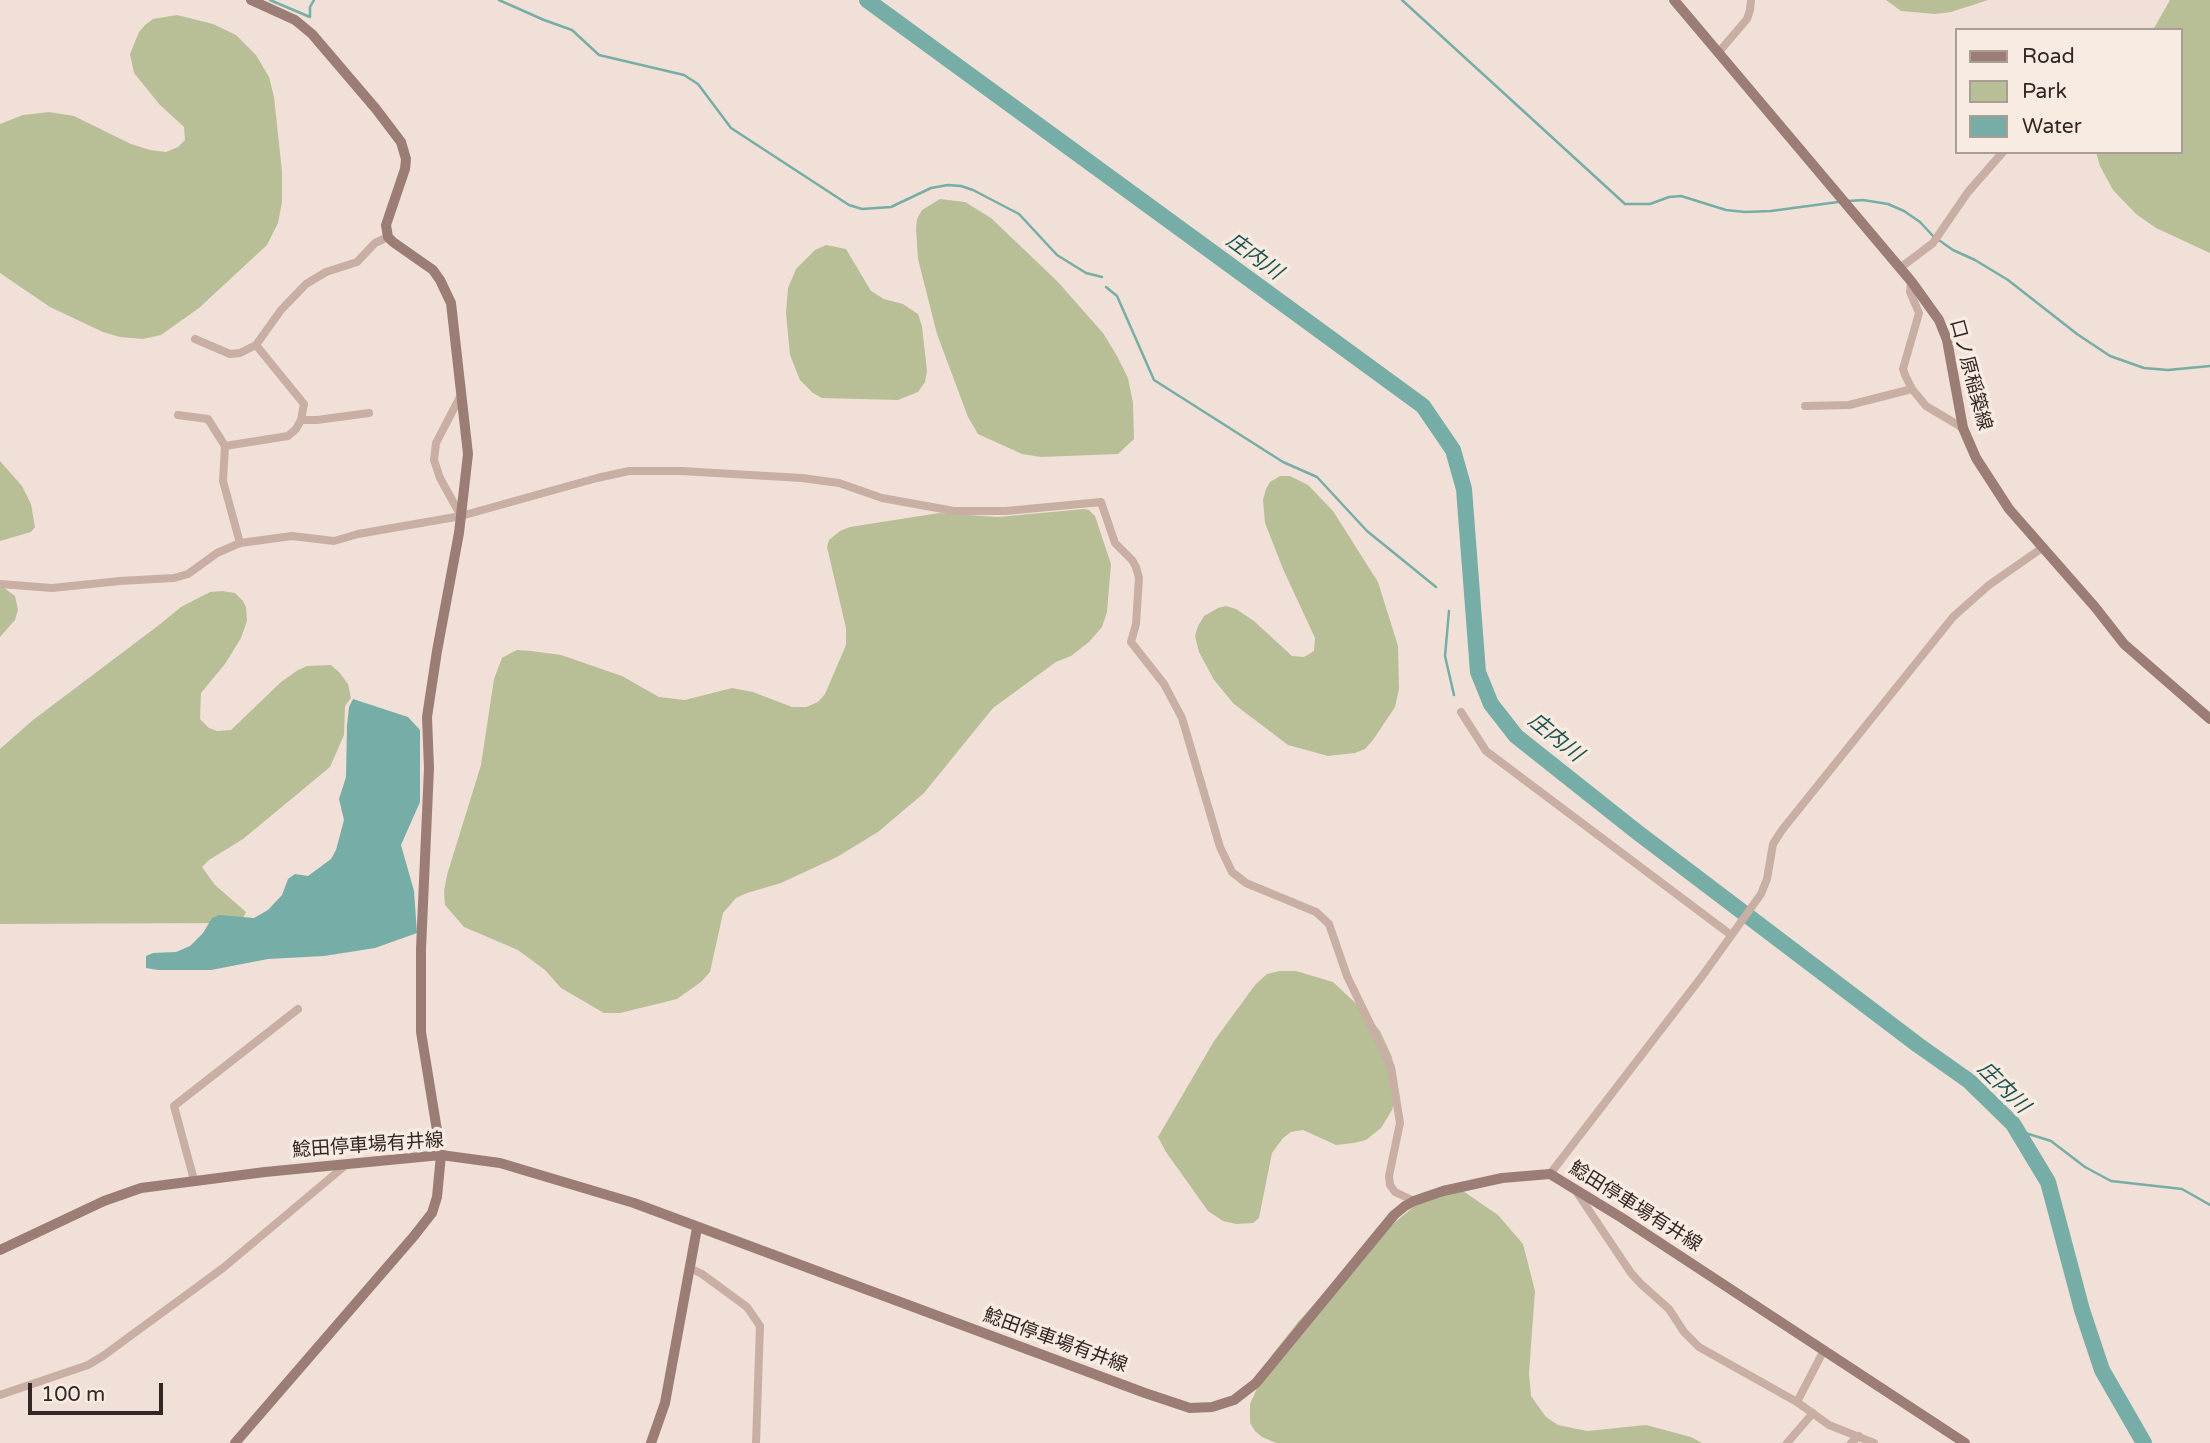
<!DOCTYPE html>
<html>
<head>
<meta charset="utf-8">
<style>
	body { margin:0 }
	#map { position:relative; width:2210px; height:1443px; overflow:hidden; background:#f0e0d7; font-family:"Varela Round",sans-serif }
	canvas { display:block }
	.legend { position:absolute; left:1955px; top:28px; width:228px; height:126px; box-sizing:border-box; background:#f8ebe2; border:2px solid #a99d96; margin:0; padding:9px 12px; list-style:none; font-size:21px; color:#332725 }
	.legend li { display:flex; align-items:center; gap:14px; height:35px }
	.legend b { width:35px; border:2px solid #a99d96 }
	.scale { position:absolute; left:28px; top:1383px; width:135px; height:32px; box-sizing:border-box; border:4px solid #332725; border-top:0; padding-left:9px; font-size:21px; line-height:24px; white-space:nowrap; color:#332725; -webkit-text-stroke:5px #f8ebe2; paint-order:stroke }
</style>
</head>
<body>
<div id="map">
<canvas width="2210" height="1443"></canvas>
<ul class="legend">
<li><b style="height:9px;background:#9b7d75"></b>Road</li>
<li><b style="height:19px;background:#b8bf97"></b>Park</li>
<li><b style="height:19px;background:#76ada6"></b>Water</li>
</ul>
<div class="scale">100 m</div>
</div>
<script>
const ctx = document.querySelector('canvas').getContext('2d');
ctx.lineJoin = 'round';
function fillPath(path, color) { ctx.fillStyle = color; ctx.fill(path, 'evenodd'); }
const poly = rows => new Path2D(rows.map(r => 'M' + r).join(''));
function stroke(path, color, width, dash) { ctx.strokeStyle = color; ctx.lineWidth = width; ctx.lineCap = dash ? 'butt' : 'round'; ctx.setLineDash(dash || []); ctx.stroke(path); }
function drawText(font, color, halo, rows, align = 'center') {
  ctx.font = font + ' "Varela Round","Noto Sans JP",sans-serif'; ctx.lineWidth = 7; ctx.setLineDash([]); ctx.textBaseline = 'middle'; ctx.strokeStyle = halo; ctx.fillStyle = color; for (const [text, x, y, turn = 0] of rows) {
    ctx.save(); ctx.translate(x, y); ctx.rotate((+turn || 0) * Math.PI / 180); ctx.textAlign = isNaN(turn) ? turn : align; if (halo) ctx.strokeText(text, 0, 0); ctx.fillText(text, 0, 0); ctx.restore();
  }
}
const green = poly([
	[1886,0,1988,0,1951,12,1935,14,1901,11],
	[2170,0,2210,0,2210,253,2156,228,2136,214,2113,190,2100,166,2096,152,2180,152,2180,30,2153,30],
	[177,15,213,24,236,35,256,55,269,77,274,97,282,171,282,202,278,223,267,245,199,308,161,335,143,339,120,337,103,332,50,307,0,273,0,124,23,115,49,112,74,116,131,144,150,150,166,152,178,147,185,140,184,127,160,105,134,73,130,54,139,32,145,25,153,19],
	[940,199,965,202,991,218,1057,281,1103,333,1117,356,1128,378,1133,403,1134,439,1118,454,1041,457,1022,454,978,434,968,417,937,334,918,259,916,228,917,219,922,210],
	[826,245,846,249,871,291,884,299,903,304,918,314,922,326,927,371,925,382,918,392,898,400,822,398,813,393,800,380,790,355,786,313,788,288,796,269,815,250],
	[0,461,22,486,31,504,35,527,31,532,0,541],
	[1280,476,1290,476,1308,485,1333,511,1378,582,1398,646,1399,689,1395,707,1373,740,1365,749,1355,753,1328,756,1288,745,1234,704,1214,680,1199,652,1195,636,1198,626,1204,616,1218,608,1226,606,1236,609,1254,621,1292,656,1304,657,1314,651,1315,638,1283,569,1265,523,1263,500,1266,489,1270,482],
	[1084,509,1089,510,1095,516,1111,564,1107,612,1102,627,1089,642,1071,656,1056,662,993,708,924,793,878,832,837,857,781,883,747,893,736,898,723,913,710,972,701,982,677,999,620,1013,604,1013,561,988,545,970,518,950,464,927,445,905,444,891,447,875,481,765,494,679,502,658,509,654,517,650,531,651,561,655,622,676,659,697,685,700,732,688,753,692,792,707,806,707,818,702,825,694,846,645,846,628,827,547,829,540,840,531,850,527,939,513,998,517],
	[0,585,15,596,18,610,15,620,0,637],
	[222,591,235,593,243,601,246,607,247,621,241,638,225,664,201,693,200,719,209,728,217,731,231,730,281,682,298,670,307,666,331,665,339,672,348,684,351,698,345,706,344,735,330,767,243,839,209,860,202,867,215,885,246,912,242,920,235,923,0,924,0,749,33,720,159,625,181,607,210,592],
	[1279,971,1296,971,1333,982,1364,1011,1380,1031,1392,1057,1396,1095,1392,1110,1381,1128,1366,1140,1354,1143,1336,1145,1303,1130,1291,1132,1283,1138,1272,1153,1259,1218,1253,1223,1236,1224,1223,1221,1208,1211,1166,1152,1158,1137,1214,1041,1255,985,1267,974],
	[1445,1185,1463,1191,1498,1215,1523,1244,1535,1291,1529,1373,1531,1396,1546,1417,1558,1425,1587,1431,1646,1425,1691,1437,1702,1443,1276,1443,1262,1437,1255,1431,1250,1423,1250,1404,1272,1355,1298,1322,1354,1260,1394,1223,1422,1200,1428,1192]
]);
const water = poly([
	[353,699,408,717,420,730,420,802,401,845,414,891,417,933,375,948,324,956,268,959,211,970,158,970,146,968,146,956,153,953,176,952,190,946,203,933,212,918,219,915,254,918,268,910,282,895,288,879,295,874,308,876,331,859,336,850,344,820,339,799,346,777,347,726,349,707]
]);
const stream = poly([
	[270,0,310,17,310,7,314,0],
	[499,0,544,20,572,30,599,55,684,75,698,84,731,128,849,205,862,209,891,207,931,188,948,185,961,186,973,190,1019,214,1057,255,1086,273,1102,277],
	[1402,0,1625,204,1650,204,1669,197,1681,196,1726,210,1745,212,1771,211,1838,202],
	[1848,201,1863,200,1888,204,1904,211,1920,222,1933,236,1953,250,1975,260,2008,280,2077,334,2110,356,2144,368,2168,370,2210,366],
	[1106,287,1117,296,1154,380,1283,462,1317,477,1367,531,1436,587],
	[1449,611,1445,656,1454,695],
	[2019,1131,2051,1141,2085,1167,2111,1181,2182,1189,2210,1205]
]);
const river = poly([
	[867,0,1423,406,1453,450,1464,489,1478,672,1491,704,1516,736,1637,832,1918,1045,1969,1081,2013,1124,2048,1182,2082,1310,2102,1370,2144,1443]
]);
const street = poly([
	[1718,53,1747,19,1750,10,1751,0],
	[1900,268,1933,243,1968,192,2003,152],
	[1911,281,1910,292,1919,313,1903,369,1905,375,1912,389,1926,406,1963,428],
	[195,339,230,354,240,353,256,345],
	[1805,406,1849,405,1912,389],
	[178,415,208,419,225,446],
	[301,420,317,420,369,413],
	[461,516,440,478,434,460,436,443,461,395],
	[240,543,223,481,225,446,288,436,296,429,301,420,304,404,256,345,281,310,306,284,326,272,357,262,375,243,388,237],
	[0,584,52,588,120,581,174,578,188,574,217,553,240,543,292,536,334,541,358,534,461,516,597,478,629,471,681,471,802,478,839,483,882,498,954,511,1006,511,1101,502,1115,543,1132,560,1136,567,1139,578,1136,624,1131,642,1164,684,1182,718,1220,847,1232,872,1246,883,1316,912,1329,924,1347,976,1391,1067,1400,1123,1389,1176,1390,1185,1395,1192,1414,1201],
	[1461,712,1486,751,1731,935],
	[1550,1174,1703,975,1761,894,1767,879,1773,844,1782,830,1953,617,1989,585,2042,548],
	[194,1180,174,1106,298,1009],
	[1576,1191,1631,1273,1641,1284,1669,1309,1684,1332,1699,1347,1797,1402,1829,1425,1874,1443],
	[690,1268,702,1274,747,1307,760,1326,756,1443],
	[0,1395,88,1365,103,1356,223,1268,347,1164],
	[1797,1402,1824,1350],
	[1787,1443,1813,1413],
	[1851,1443,1859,1436]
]);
const secondary = poly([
	[1674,0,1911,281,1939,320,1947,340,1963,428,1976,458,2009,509,2095,607,2124,644,2210,719],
	[0,1250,104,1201,141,1188,265,1172,441,1155,500,1163,634,1203,1145,1393,1190,1408,1212,1407,1234,1400,1256,1383,1394,1215,1405,1206,1414,1201,1443,1191,1502,1178,1550,1174,1622,1218,1965,1443],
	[235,1443,414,1236,432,1213,437,1197,441,1155,421,1032,421,949,429,768,427,717,437,651,459,533,468,454,451,303,440,280,433,270,393,242,388,237,386,225,405,169,406,159,401,142,376,109,312,34,295,20,251,0],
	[651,1443,665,1403,697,1228]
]);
const streetNames = [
	["口ノ原稲築線",1970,375,75],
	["鯰田停車場有井線",368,1146,-4],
	["鯰田停車場有井線",1635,1207,32],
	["鯰田停車場有井線",1055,1341,20]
];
const waterNames = [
	["庄内川",1254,257,36],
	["庄内川",1555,738,39],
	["庄内川",2003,1088,45]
];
fillPath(green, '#b8bf97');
fillPath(water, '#76ada6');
stroke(stream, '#76ada6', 2.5);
stroke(river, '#76ada6', 16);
stroke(street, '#c8aea3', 8);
stroke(secondary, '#9b7d75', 10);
drawText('19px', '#332725', '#f8ebe2', streetNames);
drawText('italic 21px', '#1b534e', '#f8ebe2', waterNames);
</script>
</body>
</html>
